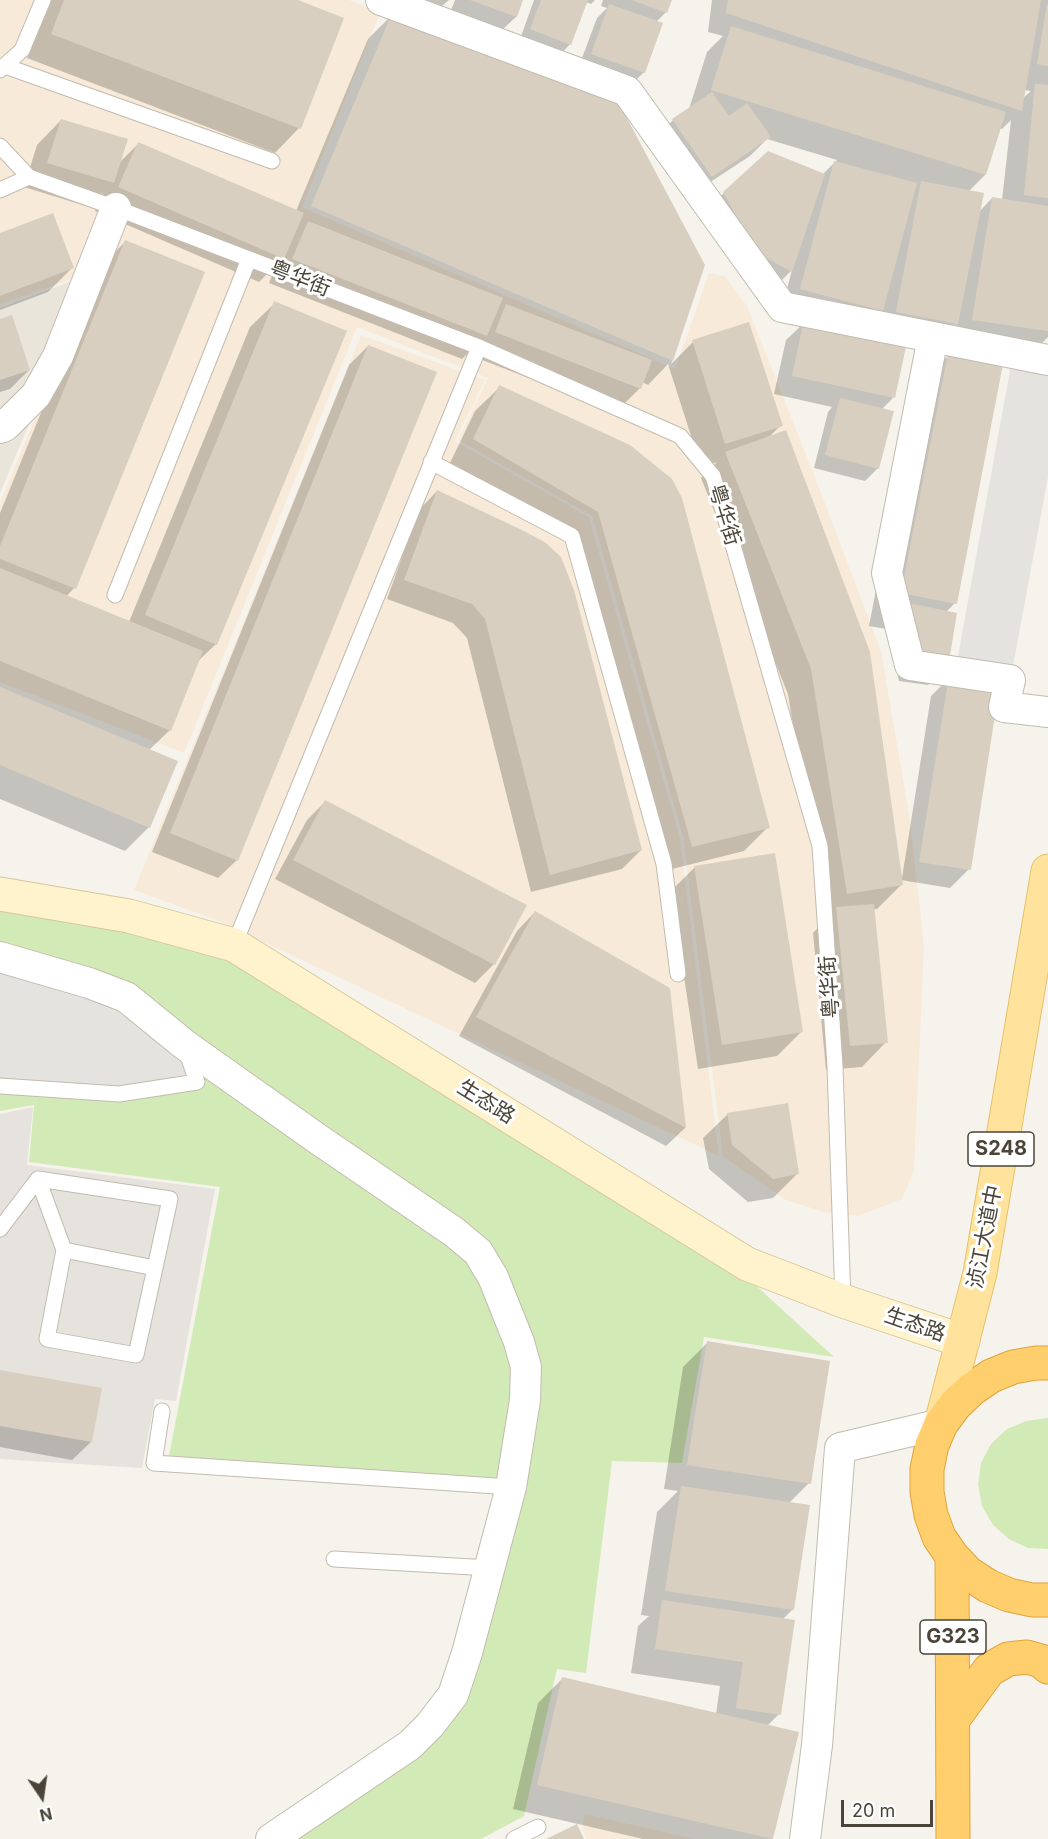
<!DOCTYPE html>
<html>
<head>
<meta charset="utf-8">
<style>
	body { margin:0 }
	#map { position:relative; width:1048px; height:1839px; overflow:hidden; background:#f6f3ec; font-family:Inter,sans-serif }
	canvas { display:block }
	.north { position:absolute; left:12px; top:1767px; width:60px; height:60px; -webkit-text-stroke:4px #fff; paint-order:stroke; rotate:167deg; font-size:16px; font-weight:700; line-height:24px; text-align:center; color:#4b4439 }
	.north::after { content:''; display:block; margin:auto; width:21px; height:27px; background:#4b4439; clip-path:polygon(50% 0,100% 100%,50% 72%,0 100%) }
	.scale { position:absolute; left:841px; top:1800px; width:92px; height:27px; box-sizing:border-box; border:3px solid #4b4439; border-top:0; padding-left:8px; font-size:18px; line-height:21px; white-space:nowrap; color:#4b4439; -webkit-text-stroke:4px #fff; paint-order:stroke }
</style>
</head>
<body>
<div id="map">
<canvas width="1048" height="1839"></canvas>
<div class="north">N</div>
<div class="scale">20 m</div>
</div>
<script>
const ctx = document.querySelector('canvas').getContext('2d');
ctx.lineJoin = 'round';
function fillPath(path, color) { ctx.fillStyle = color; ctx.fill(path, 'evenodd'); }
const poly = rows => new Path2D(rows.map(r => 'M' + r).join(''));
function stroke(path, color, width, dash) { ctx.strokeStyle = color; ctx.lineWidth = width; ctx.lineCap = dash ? 'butt' : 'round'; ctx.setLineDash(dash || []); ctx.stroke(path); }
function drawText(font, color, halo, rows, align = 'center') {
  ctx.font = font + ' Inter,"Noto Sans SC",sans-serif'; ctx.lineWidth = 6; ctx.setLineDash([]); ctx.textBaseline = 'middle'; ctx.strokeStyle = halo; ctx.fillStyle = color; for (const [text, x, y, turn = 0] of rows) {
    ctx.save(); ctx.translate(x, y); ctx.rotate((+turn || 0) * Math.PI / 180); ctx.textAlign = isNaN(turn) ? turn : align; if (halo) ctx.strokeText(text, 0, 0); ctx.fillText(text, 0, 0); ctx.restore();
  }
}
const residential = poly([
	[93,273,0,493,0,308]
]);
const commercial = poly([
	[0,0,349,0,380,13,302,207,675,369,709,273,725,276,747,306,816,480,881,651,910,820,924,946,914,1170,902,1199,858,1216,824,1212,786,1200,723,1157,683,837,592,516,458,440,488,378,357,327,184,753,0,682,0,502,97,271,0,304],
	[361,335,485,380,455,441,589,517,680,838,719,1156,219,921,134,890],
	[585,1814,695,1839,587,1839,582,1829]
]);
const industrial = poly([
	[33,1107,27,1165,215,1189,176,1401,155,1399,142,1468,0,1459,0,1114]
]);
const green = poly([
	[0,902,231,954,739,1270,834,1357,704,1337,682,1463,612,1461,586,1673,557,1669,524,1816,481,1839,286,1839,435,1730,533,1403,483,1246,0,948],
	[0,960,89,985,470,1256,514,1370,501,1479,169,1456,220,1187,29,1162,34,1105,0,1111],
	[1048,1418,1048,1549,1028,1548,1009,1539,993,1525,982,1506,978,1485,981,1463,991,1444,1007,1429,1026,1421]
]);
const parking = poly([
	[1011,365,1048,372,1048,477,1011,677,956,667],
	[0,962,87,987,185,1051,195,1081,119,1093,0,1085]
]);
const shadow = poly([
	[50,0,294,0,342,19,299,128,275,153,27,58],
	[421,0,449,0,441,7],
	[455,0,522,0,516,17,503,29,451,10],
	[534,0,595,0,591,4,586,2,570,44,558,57,519,42],
	[603,0,670,0,666,12,656,22,644,72,631,85,579,66,597,18,607,8,601,6],
	[712,0,1048,0,1048,337,1034,351,954,338,956,324,938,342,878,331,881,311,863,329,782,308,792,270,772,290,737,271,705,212,724,193,822,175,837,160,767,139,750,156,692,194,655,139,673,120,689,109,707,52,723,36,708,32],
	[1024,90,1031,91,1022,99],
	[1011,120,1002,200,992,198,979,212,968,192,985,175,999,128,1002,129],
	[392,15,703,265,671,364,693,342,781,425,768,438,902,878,931,696,950,677,969,869,950,888,901,880,902,884,877,909,873,909,886,1042,862,1067,826,1070,813,933,829,916,823,917,788,694,701,478,717,462,701,467,668,364,648,385,642,382,640,388,616,412,472,356,476,345,462,359,269,283,277,264,259,282,95,211,103,192,89,207,24,187,37,145,61,120,119,163,138,144,296,211,368,39],
	[0,235,73,267,48,292,0,310],
	[125,242,74,588,66,597,129,622,250,327,275,303,216,644,197,662,170,730,149,750,149,827,125,851,0,799,0,513,101,266],
	[0,321,29,370,10,389,0,392],
	[805,322,893,398,882,409,878,468,865,481,814,468,828,412,832,407,774,394,786,340],
	[368,346,237,860,218,878,152,852,349,365],
	[948,356,955,603,946,612,947,666,928,685,899,681,886,629,869,626,915,389],
	[500,387,630,447,768,827,744,851,668,870,574,536,450,463,475,411],
	[437,491,641,850,622,869,531,892,467,638,453,623,387,599,419,510],
	[326,801,494,964,475,983,275,879,307,820],
	[695,867,801,1032,777,1056,698,1069,671,891],
	[535,912,669,989,685,1128,666,1146,459,1036,517,931],
	[728,1114,797,1174,773,1198,748,1202,709,1169,703,1138],
	[707,1343,809,1483,789,1503,793,1609,783,1619,779,1714,767,1726,797,1733,772,1839,643,1839,513,1809,538,1703,562,1679,716,1714,720,1686,631,1673,638,1626,649,1616,641,1615,657,1512,678,1491,664,1489,683,1367],
	[0,1372,91,1442,72,1460,0,1447]
]);
const building = poly([
	[64,0,298,0,344,18,301,129,51,34],
	[470,0,523,0,517,17],
	[541,0,588,0,571,45,530,29],
	[632,0,672,0,667,13],
	[728,0,1041,0,1022,111,726,13],
	[609,4,663,23,645,73,591,54],
	[1047,4,1048,5,1048,66,1037,64],
	[392,13,620,105,705,265,673,361,311,206],
	[731,26,1006,112,986,175,711,90],
	[1035,84,1048,85,1048,198,1024,195],
	[712,92,729,116,747,103,771,137,712,177,672,119],
	[61,119,128,139,114,183,47,163],
	[138,142,304,213,284,259,118,187],
	[768,151,825,174,792,272,756,252,723,192],
	[834,161,917,183,883,311,800,289],
	[921,181,984,193,958,324,896,312],
	[992,197,1048,206,1048,331,972,320],
	[53,213,74,268,0,296,0,233],
	[308,221,503,298,487,336,292,259],
	[125,240,205,272,76,589,0,559,0,546],
	[274,301,347,331,217,645,145,615],
	[506,304,652,360,641,389,495,332],
	[12,315,30,370,0,380,0,319],
	[804,320,907,342,895,398,792,376],
	[749,322,783,426,725,444,692,340],
	[368,345,437,372,238,861,170,833],
	[948,354,1003,364,957,604,901,593],
	[499,385,630,445,672,479,682,498,770,828,692,847,598,512,473,439],
	[840,398,894,411,879,469,825,455],
	[786,430,870,652,903,885,847,894,811,669,725,452],
	[437,490,524,531,546,543,561,557,574,590,642,850,550,875,485,619,472,604,404,580],
	[0,568,203,651,171,731,0,661],
	[903,602,957,613,948,667,917,663],
	[949,676,1000,683,971,870,919,862],
	[0,687,178,761,150,828,0,765],
	[325,800,527,905,495,965,293,860],
	[775,853,803,1032,722,1045,694,866],
	[874,904,888,1043,850,1046,836,907],
	[535,911,670,988,686,1128,476,1017],
	[788,1103,799,1174,773,1179,732,1145,727,1113],
	[707,1341,830,1361,811,1484,687,1465],
	[0,1370,102,1388,92,1442,0,1426],
	[681,1486,810,1505,794,1610,665,1591],
	[662,1600,795,1620,781,1715,736,1708,743,1662,655,1649],
	[562,1677,799,1732,773,1839,537,1785],
	[577,1824,584,1839,546,1839]
]);
const lane = poly([
	[5,66,272,161],
	[0,70,22,50,43,0],
	[0,146,29,177,116,208,479,347,680,436,713,476,820,846,835,1066,843,1301],
	[0,190,29,177],
	[431,462,572,536,664,864,678,974],
	[115,595,249,259],
	[234,945,479,347],
	[0,1086,119,1094,197,1082,186,1050],
	[38,1179,170,1199,136,1355,47,1339,64,1250,38,1179],
	[0,1229,38,1179],
	[64,1250,155,1268],
	[162,1411,154,1463,511,1487],
	[334,1559,490,1568],
	[514,1839,538,1827]
]);
const street = poly([
	[381,0,627,91,782,307,1048,360],
	[933,337,887,573,910,665,1010,680,1004,707,1048,712],
	[0,428,5,426,36,395,58,356,116,208],
	[0,957,89,983,126,997,185,1045,315,1137,454,1232,478,1252,493,1277,519,1342,526,1367,525,1400,511,1487,467,1653,453,1695,430,1725,410,1745,271,1839],
	[805,1839,817,1745,840,1448,941,1424]
]);
const secondary = poly([
	[0,894,129,916,234,945,747,1264,843,1301,963,1341]
]);
const primary = poly([
	[941,1424,980,1273,1048,871]
]);
const highway = poly([
	[1048,1363,1036,1363,1013,1367,991,1376,972,1389,955,1405,941,1424,932,1445,927,1469,927,1492,931,1515,939,1537,952,1556,968,1573,988,1586,1009,1595,1032,1600,1048,1600],
	[952,1556,953,1839],
	[954,1718,989,1670,1008,1659,1027,1657,1041,1661,1048,1667]
]);
const shields = [
	[1001,1149,66],
	[953,1637,66]
];
const shieldNames = [
	["S248",1001,1149],
	["G323",953,1637]
];
const streetNames = [
	["粤华街",300,279,21],
	["粤华街",724,515,73],
	["粤华街",830,987,-94],
	["生态路",486,1102,32],
	["浈江大道中",985,1237,-79],
	["生态路",915,1325,19]
];
fillPath(residential, '#eae5da');
fillPath(commercial, '#f7ead8');
fillPath(industrial, '#e6e2dd');
fillPath(green, '#d2eab5');
fillPath(parking, '#e5e3e0');
fillPath(shadow, '#0003');
fillPath(building, '#d8cfc1');
stroke(lane, '#c2bbae', 17);
stroke(street, '#c2bbae', 32);
stroke(secondary, '#d6c79b', 35);
stroke(primary, '#e6c16a', 35);
stroke(highway, '#e0a43c', 35);
stroke(lane, '#fff', 15);
stroke(street, '#fff', 30);
stroke(secondary, '#fff3cd', 33);
stroke(primary, '#ffe39c', 33);
stroke(highway, '#ffcf6e', 33);
for (const [x, y, w] of shields) { const box = new Path2D(); box.roundRect(x - w / 2, y - 17, w, 34, 4.5); ctx.fillStyle = '#fff'; ctx.fill(box); stroke(box, '#4b4439', 1.5); }
drawText('bold 20px', '#4b4439', null, shieldNames);
drawText('21px', '#4b4439', '#fff', streetNames);
</script>
</body>
</html>
